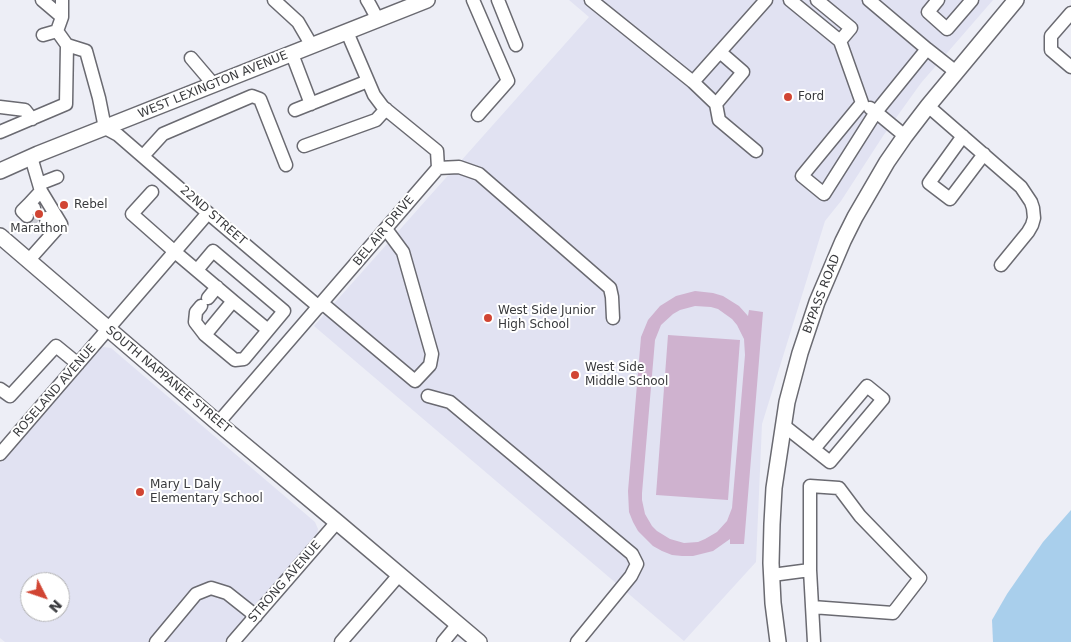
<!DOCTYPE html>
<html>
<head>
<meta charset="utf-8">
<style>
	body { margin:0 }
	#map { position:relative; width:1071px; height:642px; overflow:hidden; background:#edeef6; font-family:"DejaVu Sans",sans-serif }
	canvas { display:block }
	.north { position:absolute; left:20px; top:572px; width:50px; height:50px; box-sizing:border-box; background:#fff; border:1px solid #b0b0b1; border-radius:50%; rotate:131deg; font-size:14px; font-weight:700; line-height:20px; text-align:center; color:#393a3d }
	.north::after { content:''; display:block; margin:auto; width:18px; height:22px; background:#d14533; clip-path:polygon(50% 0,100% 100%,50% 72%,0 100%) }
</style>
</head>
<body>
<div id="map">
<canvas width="1071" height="642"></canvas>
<div class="north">N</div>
</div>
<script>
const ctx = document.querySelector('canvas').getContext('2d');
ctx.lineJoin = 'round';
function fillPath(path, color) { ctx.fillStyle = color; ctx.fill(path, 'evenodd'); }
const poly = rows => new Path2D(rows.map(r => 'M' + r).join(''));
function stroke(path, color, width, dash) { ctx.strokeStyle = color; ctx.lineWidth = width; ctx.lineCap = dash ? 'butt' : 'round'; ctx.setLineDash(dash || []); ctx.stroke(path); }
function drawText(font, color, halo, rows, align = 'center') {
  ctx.font = font + ' "DejaVu Sans",sans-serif'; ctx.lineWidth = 4; ctx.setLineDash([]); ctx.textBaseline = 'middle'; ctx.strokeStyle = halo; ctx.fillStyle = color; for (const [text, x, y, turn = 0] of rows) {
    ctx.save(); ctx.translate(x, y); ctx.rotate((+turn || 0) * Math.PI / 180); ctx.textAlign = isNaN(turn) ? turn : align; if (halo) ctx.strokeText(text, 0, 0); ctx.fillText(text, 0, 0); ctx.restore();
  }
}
const built = poly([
	[569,0,993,0,921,83,883,136,841,201,825,221,762,424,756,562,684,641,314,326,589,17],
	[103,347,111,348,315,522,318,529,317,535,224,642,5,642,0,638,0,463,97,350],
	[30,582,60,582,60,612,30,612]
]);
const green = poly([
	[695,291,713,293,723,296,739,306,748,316,749,310,763,312,744,544,730,544,730,539,713,551,693,556,682,556,672,555,662,551,653,546,638,531,633,522,629,512,628,491,641,337,648,320,660,306,676,296],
	[695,306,711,307,718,309,732,319,737,325,744,339,745,355,732,508,727,521,717,532,705,539,698,542,684,543,670,539,657,531,652,526,645,514,642,500,642,493,655,340,661,325,673,314,680,310],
	[668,335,740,340,728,500,656,495]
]);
const water = poly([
	[1071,510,1071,642,993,642,992,620,1007,594,1043,542]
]);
const minorTunnel = poly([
	[27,216,40,226]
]);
const minor = poly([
	[42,0,62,17],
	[62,0,62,17,57,31,67,45,86,51,99,98,105,128,118,135,208,213,319,307],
	[274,0,298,22,312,46],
	[367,0,370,5,378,20],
	[473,0,508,81,478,115],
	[498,0,516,45],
	[591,0,693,82,766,0],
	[790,0,840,41,862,103,802,176,824,194,876,112,905,136],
	[817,0,851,28,840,41],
	[869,0,927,49],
	[938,0,928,12,947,29,972,0],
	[1071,13,1051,36,1051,50,1071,67],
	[43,35,57,31],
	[292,54,311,104],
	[191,58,214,85],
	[693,82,716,104,719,120,756,151],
	[716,104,743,72,720,52],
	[928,106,1013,180,1021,187,1031,202,1033,208,1034,218,1032,225,1028,232,1001,265],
	[0,107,25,110,32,119],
	[870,108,876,112,927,49,956,72],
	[295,110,368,81],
	[0,132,66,104,67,45],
	[963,136,929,183,950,199,984,154],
	[304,146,376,120,386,109],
	[143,156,163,134,252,96,260,99,286,165],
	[438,168,459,167,479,174,610,288,612,297,613,318],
	[39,184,57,177],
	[152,192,132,214,175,252,233,301,205,335,235,360,244,359,284,311,213,251,197,270],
	[34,208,29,204,41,191],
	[27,216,22,211,29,204],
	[46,218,48,227,54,232],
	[28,261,61,224,41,191,31,157],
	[208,298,217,287],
	[233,301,268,330],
	[322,303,415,381,430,365,432,354,403,252,386,229],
	[201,306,196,312,195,322,205,335],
	[0,389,10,396,56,346,78,364],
	[428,396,450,402,632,554,637,564,631,576,577,642],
	[218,423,438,168,437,151,383,107,374,95,347,32],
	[783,425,830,462,883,399,867,386,814,449],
	[0,454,208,213],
	[772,575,810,570],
	[812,607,893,613,920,578,860,516,839,488,810,486,810,570,814,642],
	[156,642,196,594,211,588,227,593,256,616],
	[233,642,337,522],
	[341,642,399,575],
	[443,642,458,624]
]);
const major = poly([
	[0,171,38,154,427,0],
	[0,236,218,423,337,522,479,642],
	[778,642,773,603,771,563,772,524,774,488,787,402,800,353,817,302,843,241,855,217,887,162,905,136,928,106,1016,0]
]);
const markers = [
	[788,97,5,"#d14533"],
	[64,205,5,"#d14533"],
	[39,214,5,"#d14533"],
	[488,318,5,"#d14533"],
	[575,375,5,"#d14533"],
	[140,492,5,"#d14533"]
];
const streetNames = [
	["WEST LEXINGTON AVENUE",213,85,-22],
	["22ND STREET",213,216,41],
	["BEL AIR DRIVE",384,231,-50],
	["BYPASS ROAD",822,294,-69],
	["SOUTH NAPPANEE STREET",168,380,40],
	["ROSELAND AVENUE",55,391,-49],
	["STRONG AVENUE",285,582,-49]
];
const poiNames = [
	["Ford",798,97],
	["Rebel",74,205],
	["Marathon",39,229,"center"],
	["West Side Junior",498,311],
	["High School",498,325],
	["West Side",585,368],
	["Middle School",585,382],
	["Mary L Daly",150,485],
	["Elementary School",150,499]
];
fillPath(built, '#e1e2f2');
fillPath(green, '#cfb2cf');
fillPath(water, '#a9cfec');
stroke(minorTunnel, '#c9cad1', 12, [12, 6]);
stroke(minor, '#6a6a71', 15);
stroke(major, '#6a6a71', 18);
stroke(minor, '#fff', 12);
stroke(major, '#fff', 15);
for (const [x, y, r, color] of markers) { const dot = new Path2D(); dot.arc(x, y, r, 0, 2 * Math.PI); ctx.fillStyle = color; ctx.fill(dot); stroke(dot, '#fff', 2); }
drawText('12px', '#393a3d', '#fff', streetNames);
drawText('12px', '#393a3d', '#fff', poiNames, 'left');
</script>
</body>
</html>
